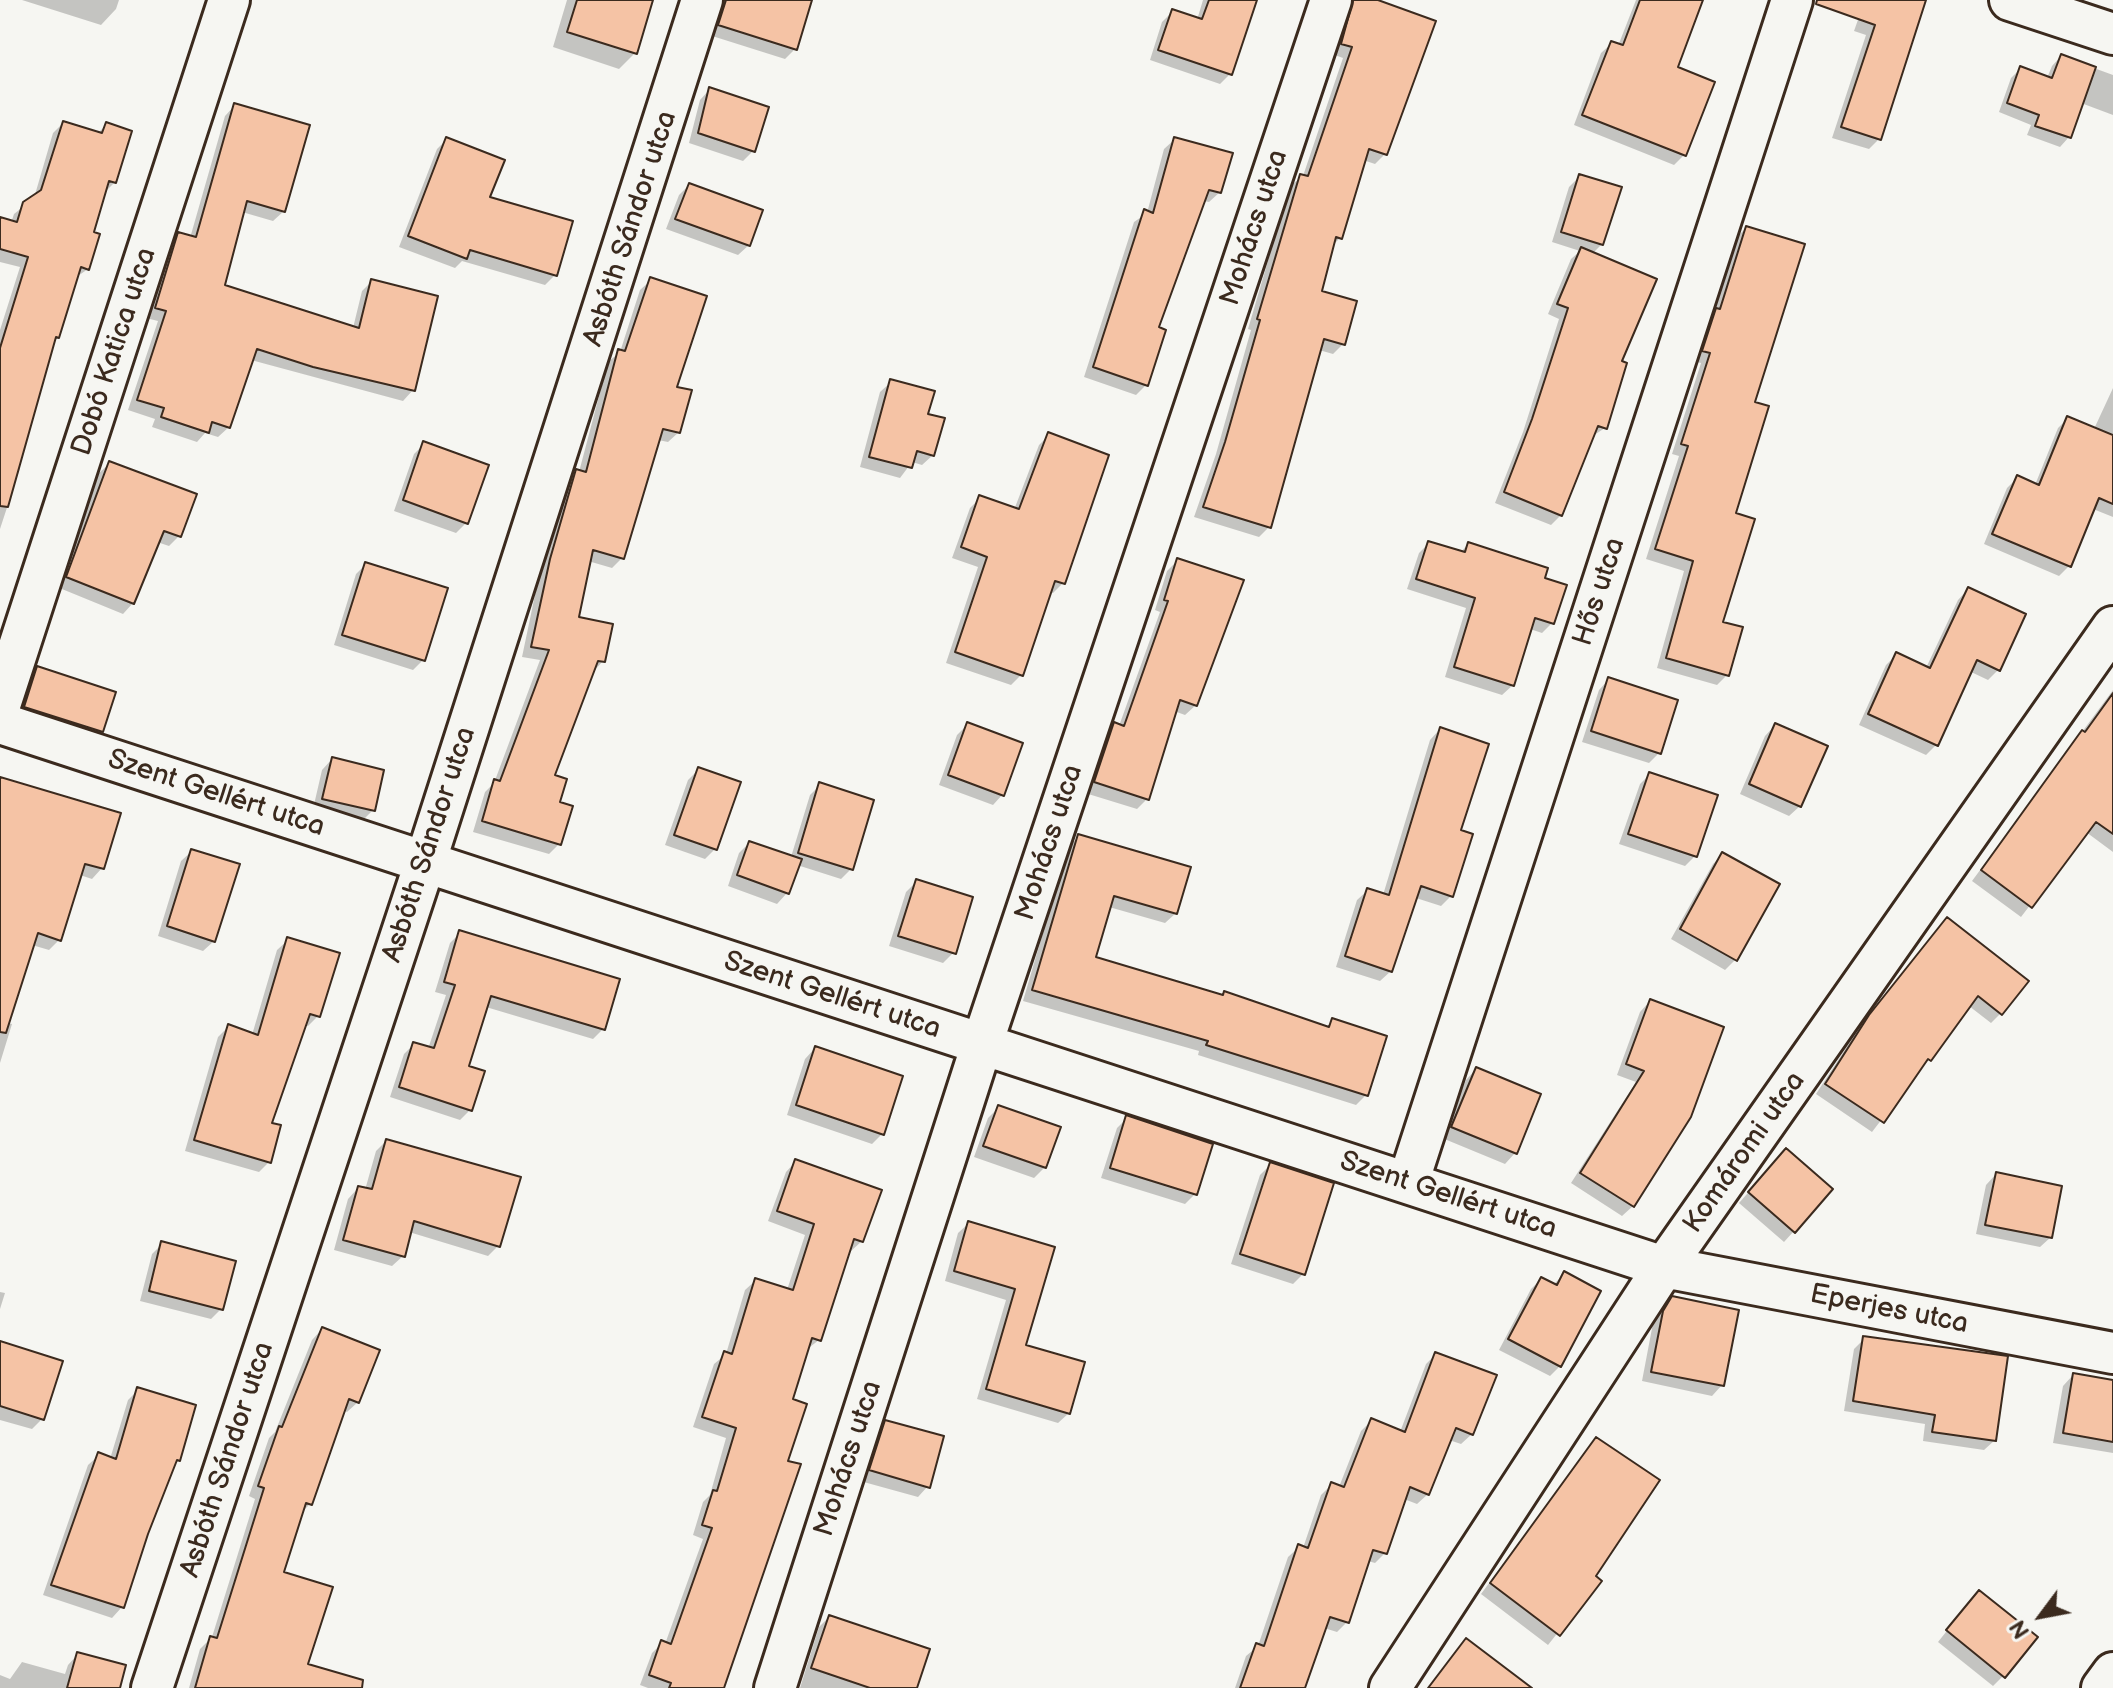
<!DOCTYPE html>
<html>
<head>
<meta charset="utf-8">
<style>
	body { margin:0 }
	#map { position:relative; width:2113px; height:1688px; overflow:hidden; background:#f6f6f2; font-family:"Balsamiq Sans",sans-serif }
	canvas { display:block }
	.north { position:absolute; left:2001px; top:1576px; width:80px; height:80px; -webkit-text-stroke:6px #f6f6f2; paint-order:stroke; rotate:238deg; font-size:22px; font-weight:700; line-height:32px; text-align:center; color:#3b2a1e }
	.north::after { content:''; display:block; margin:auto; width:28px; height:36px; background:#3b2a1e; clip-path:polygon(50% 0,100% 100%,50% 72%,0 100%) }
</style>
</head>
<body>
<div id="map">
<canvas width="2113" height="1688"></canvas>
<div class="north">N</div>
</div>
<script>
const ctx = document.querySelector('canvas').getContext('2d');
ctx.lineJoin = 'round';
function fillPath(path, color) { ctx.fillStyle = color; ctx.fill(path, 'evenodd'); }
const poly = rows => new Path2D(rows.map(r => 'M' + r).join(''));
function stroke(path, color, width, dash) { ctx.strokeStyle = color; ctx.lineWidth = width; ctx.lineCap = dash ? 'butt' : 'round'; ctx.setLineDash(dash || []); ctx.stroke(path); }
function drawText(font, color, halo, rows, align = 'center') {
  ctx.font = font + ' "Balsamiq Sans",sans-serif'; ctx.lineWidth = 6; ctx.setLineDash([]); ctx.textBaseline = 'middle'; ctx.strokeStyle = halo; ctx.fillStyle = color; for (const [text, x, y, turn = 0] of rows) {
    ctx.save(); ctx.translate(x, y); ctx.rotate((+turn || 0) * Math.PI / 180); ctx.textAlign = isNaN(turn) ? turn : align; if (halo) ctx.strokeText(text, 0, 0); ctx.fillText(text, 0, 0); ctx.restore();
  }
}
const shadow = poly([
	[22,0,119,0,116,9,101,25],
	[567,0,651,0,635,53,619,69,553,47],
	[722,0,810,0,795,49,785,59,709,35],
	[1203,0,1246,0,1230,74,1220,84,1150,60,1162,22,1173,11,1197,20],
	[1349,0,1372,0,1385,154,1375,164,1363,160,1340,238,1332,246,1319,292,1343,344,1333,354,1319,350,1269,527,1259,537,1194,517,1216,454,1251,330,1248,329,1290,186,1303,176,1343,58,1332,54],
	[1636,0,1701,0,1675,68,1685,154,1674,165,1574,125,1601,53,1612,43,1618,46],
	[1865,0,1924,0,1879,139,1869,149,1832,138,1866,35,1854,31],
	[2061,56,2113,75,2113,115,2081,103,2069,137,2060,147,2027,135,2031,125,1999,112,2011,78,2021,68,2047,78,2052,66],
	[710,89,753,151,743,161,689,143,700,100],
	[235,105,284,211,273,221,242,212,222,286,353,328,362,291,372,281,413,390,403,401,251,360,229,427,218,437,205,433,197,442,152,427,155,419,128,410,158,321,146,318,168,245,178,235,190,238,225,116],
	[63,123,97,134,106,125,115,182,105,192,91,234,88,269,75,278,57,337,53,341,17,467,20,468,0,529,0,330,20,267,0,262,0,219,11,223,14,214,34,198,53,133],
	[447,139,488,198,555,275,545,285,462,261,455,268,399,247,437,149],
	[1175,139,1220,192,1209,202,1203,201,1157,328,1146,385,1136,395,1084,377,1134,222,1147,213,1164,149],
	[1579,177,1602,244,1592,254,1619,362,1605,428,1591,437,1561,515,1551,525,1495,503,1523,432,1559,319,1548,314,1571,259,1580,251,1552,242,1569,187],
	[689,185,749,245,738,255,666,229,679,195],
	[1746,228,1752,403,1720,623,1727,675,1717,685,1657,668,1684,571,1646,559,1679,456,1672,454,1701,363,1693,361,1736,238],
	[651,280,675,388,679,432,668,442,658,440,622,558,612,568,588,561,577,618,603,661,593,672,553,777,559,844,549,854,473,832,485,792,494,783,540,660,522,657,540,571,567,482,579,472,608,362,620,352,640,290],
	[891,382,926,415,933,455,922,465,912,462,900,478,860,467,880,392],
	[2113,388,2113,517,2093,509,2069,566,2059,576,1984,544,2007,488,2017,478,2035,485,2058,428,2068,418,2094,429],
	[1049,435,1063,583,1053,593,1049,592,1021,675,1011,685,946,663,978,567,952,558,970,508,980,498,1014,510,1039,445],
	[424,444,466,523,456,533,394,511,414,454],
	[110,463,179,536,169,546,157,542,133,603,123,614,57,587,99,473],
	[1429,543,1460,553,1468,544,1542,579,1552,623,1542,633,1530,629,1513,685,1502,695,1445,677,1466,608,1407,589,1419,553],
	[1178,560,1196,705,1185,715,1174,711,1147,799,1137,809,1085,793,1104,735,1114,725,1119,726,1160,612,1155,610,1167,571],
	[366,564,423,660,413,670,334,645,356,574],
	[1968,589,1998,670,1988,680,1969,671,1936,745,1926,755,1859,725,1886,665,1896,655,1926,668,1958,600],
	[38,668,101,731,91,742,15,717,28,678],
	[1609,679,1659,753,1649,763,1582,742,1599,690],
	[2113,690,2113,852,2086,832,2021,917,1972,881],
	[967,725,1003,794,993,805,939,785,957,735],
	[1775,725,1800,806,1789,816,1740,794,1765,736],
	[1440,729,1458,832,1451,896,1441,906,1416,898,1391,971,1380,981,1336,967,1357,900,1368,890,1383,895,1430,740],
	[332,759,373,810,363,820,313,809,322,770],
	[699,769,715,849,705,859,665,845,688,780],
	[1650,774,1695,856,1685,866,1619,844,1640,784],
	[0,781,102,868,92,879,80,875,59,940,49,950,32,945,8,1023,12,1024,0,1063],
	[820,785,851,869,841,879,797,865,787,893,777,904,728,886,739,853,749,843,791,857,810,795],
	[1079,837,1176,913,1165,923,1109,907,1093,959,1325,1028,1333,1021,1366,1095,1356,1105,1198,1055,1199,1051,1023,1001,1068,847],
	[192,851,214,941,203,951,158,936,181,861],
	[1723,854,1777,885,1735,960,1725,970,1671,939,1713,864],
	[916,882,954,952,943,963,889,946,906,892],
	[1937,930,2001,1013,1991,1023,1969,1006,1872,1132,1816,1094,1859,1028],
	[460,933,603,1029,593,1039,486,1007,466,1068,470,1110,460,1120,390,1097,404,1054,414,1044,428,1049,446,995,435,992,450,943],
	[288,940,318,1016,308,1026,304,1025,269,1124,269,1162,259,1172,185,1151,218,1037,229,1026,252,1035,277,950],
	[1650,1001,1633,1206,1622,1216,1571,1183,1636,1082,1617,1075,1640,1012],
	[815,1048,882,1134,872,1144,787,1115,805,1059],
	[1476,1069,1538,1095,1515,1153,1505,1164,1442,1138,1466,1080],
	[998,1108,1045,1167,1034,1178,974,1157,988,1118],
	[1127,1118,1195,1194,1185,1204,1101,1178,1117,1128],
	[386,1141,498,1246,488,1256,409,1232,403,1256,392,1266,334,1250,348,1199,358,1188,365,1190,376,1151],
	[796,1161,862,1241,851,1251,848,1250,819,1340,806,1350,790,1400,722,1688,648,1688,640,1685,652,1653,662,1643,665,1644,703,1539,693,1535,703,1502,710,1495,726,1438,693,1427,714,1364,726,1354,745,1290,756,1280,787,1290,805,1235,768,1221,786,1172],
	[1776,1161,1794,1231,1784,1242,1739,1203],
	[1270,1165,1303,1274,1293,1284,1231,1264,1260,1175],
	[1996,1174,2051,1237,2040,1247,1976,1234,1986,1185],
	[969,1223,1052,1248,1024,1347,1069,1413,1058,1423,977,1399,1006,1300,945,1281,958,1233],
	[162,1244,221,1309,211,1319,140,1301,152,1254],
	[1564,1274,1560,1366,1550,1376,1499,1350,1531,1289,1541,1279,1554,1284],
	[0,1292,5,1293,0,1309],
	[1673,1299,1722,1385,1712,1396,1642,1381,1653,1323],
	[322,1329,358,1402,347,1412,343,1410,310,1504,300,1514,281,1573,305,1666,333,1688,189,1688,200,1649,212,1637,255,1499,249,1496,269,1438,275,1432,312,1340],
	[1864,1339,1995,1440,1984,1450,1923,1441,1925,1424,1844,1411,1854,1349],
	[0,1343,42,1419,32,1429,0,1420],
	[1436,1354,1472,1434,1461,1444,1449,1440,1428,1494,1417,1504,1404,1499,1385,1553,1375,1563,1368,1561,1347,1622,1337,1632,1324,1628,1303,1688,1235,1688,1246,1656,1258,1646,1288,1557,1299,1547,1303,1548,1321,1495,1331,1485,1339,1487,1361,1431,1371,1421,1400,1432,1426,1364],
	[2073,1375,2113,1382,2113,1453,2053,1443,2063,1386],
	[138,1390,178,1460,173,1465,146,1534,122,1607,112,1618,43,1595,88,1465,99,1455,110,1459,128,1400],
	[886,1422,928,1486,918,1497,860,1481,876,1432],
	[1596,1439,1593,1577,1599,1581,1548,1645,1481,1594],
	[1969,1603,2003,1676,1993,1686,1938,1642],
	[829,1617,915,1688,800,1688,819,1627],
	[78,1654,118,1688,0,1688,0,1675,10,1679,22,1662,65,1674,68,1665]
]);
const building = poly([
	[577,0,653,0,637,54,567,32,577,0],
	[726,0,812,0,797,50,718,25,726,0],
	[1209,0,1257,0,1232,75,1158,50,1172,9,1202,19,1209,0],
	[1353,0,1378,0,1436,21,1387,155,1369,149,1342,239,1336,237,1322,291,1357,301,1345,345,1324,339,1271,528,1203,507,1225,442,1260,320,1257,319,1300,174,1308,176,1352,47,1341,44,1353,0],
	[1640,0,1703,0,1678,67,1715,82,1686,156,1582,115,1611,41,1623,45,1640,0],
	[1817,0,1926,0,1881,140,1841,127,1875,25,1816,4,1817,0],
	[2061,54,2096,67,2071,138,2035,126,2039,115,2007,103,2020,66,2052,78,2061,54],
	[709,87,769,107,755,152,698,133,709,87],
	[234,103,310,125,285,212,247,201,225,285,359,328,371,279,438,296,415,391,313,367,257,349,230,428,212,422,209,433,161,417,164,408,137,400,166,311,155,308,178,232,196,237,234,103],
	[63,121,102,133,106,122,132,131,116,183,109,181,94,232,100,234,89,270,81,267,59,338,56,337,8,507,0,506,0,348,28,257,0,249,0,217,17,222,23,202,41,190,63,121],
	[446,137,505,160,490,197,573,221,557,276,470,250,467,259,408,236,446,137],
	[1174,137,1233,153,1221,193,1209,190,1159,327,1166,330,1148,386,1093,367,1144,209,1153,213,1174,137],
	[1579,174,1622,187,1603,245,1561,232,1579,174],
	[689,183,763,210,750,246,675,219,689,183],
	[1746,226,1805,244,1755,402,1769,406,1736,513,1755,519,1723,622,1743,627,1729,676,1666,658,1693,561,1655,549,1688,446,1681,444,1710,353,1702,351,1716,308,1720,309,1746,226],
	[1581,247,1657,279,1622,361,1627,363,1607,429,1598,426,1562,516,1504,492,1532,419,1568,308,1557,304,1581,247],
	[650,277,707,296,677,387,692,390,680,433,663,429,624,559,593,550,579,617,613,624,605,662,598,661,555,775,567,779,560,802,573,806,561,845,482,821,494,779,500,781,549,650,531,647,550,559,576,469,586,472,618,349,625,351,650,277],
	[890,379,935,391,928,414,945,418,934,456,917,451,912,468,869,457,890,379],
	[2067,416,2113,435,2113,504,2099,498,2071,567,1992,534,2017,475,2039,485,2067,416],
	[1048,432,1109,455,1065,584,1055,581,1023,676,955,652,987,557,961,547,979,495,1019,509,1048,432],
	[423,441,489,465,468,524,403,500,423,441],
	[109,461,197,494,181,537,164,531,134,604,66,577,109,461],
	[1428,541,1465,552,1468,542,1548,568,1545,578,1567,585,1554,624,1535,618,1514,686,1454,667,1475,598,1416,579,1428,541],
	[1177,558,1244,580,1197,706,1180,700,1149,800,1094,782,1114,722,1124,726,1168,601,1164,600,1177,558],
	[365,562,448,588,425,661,342,635,365,562],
	[1968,587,2026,614,2000,671,1977,660,1938,746,1868,714,1896,652,1930,668,1968,587],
	[37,666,116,692,103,732,24,707,37,666],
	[1608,677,1678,700,1661,754,1591,731,1608,677],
	[2113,693,2113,834,2096,822,2032,908,1981,870,2082,730,2085,732,2113,693],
	[967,722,1023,743,1004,796,948,775,967,722],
	[1775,723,1828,746,1801,807,1749,784,1775,723],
	[1440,727,1489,744,1461,830,1473,834,1453,897,1421,886,1392,972,1345,956,1367,888,1389,895,1440,727],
	[332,757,384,770,375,811,322,799,332,757],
	[698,767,741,782,717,850,674,835,698,767],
	[1649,772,1718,795,1697,857,1628,834,1649,772],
	[0,777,121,813,104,869,85,864,61,941,38,933,6,1033,0,1032,0,777],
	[819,782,874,800,853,870,798,853,819,782],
	[1078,834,1191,867,1177,914,1114,896,1096,957,1223,995,1224,991,1329,1027,1332,1018,1387,1036,1368,1096,1206,1045,1208,1041,1032,990,1078,834],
	[749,841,802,859,789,894,737,875,749,841],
	[191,849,240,864,215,942,167,926,191,849],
	[1722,852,1780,884,1737,961,1680,929,1722,852],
	[916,879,973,897,956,954,898,936,916,879],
	[1947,917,2029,981,2002,1015,1978,996,1931,1061,1928,1059,1884,1123,1825,1084,1869,1015,1947,917],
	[459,930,620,979,605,1030,491,996,469,1066,485,1071,472,1111,399,1087,413,1042,434,1048,455,985,444,982,459,930],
	[287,937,340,953,320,1017,310,1014,272,1123,281,1125,271,1163,194,1140,228,1024,258,1035,287,937],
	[1650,999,1724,1027,1691,1117,1634,1207,1580,1173,1644,1071,1626,1064,1650,999],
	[815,1046,903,1076,884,1135,796,1105,815,1046],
	[1476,1067,1541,1094,1517,1154,1451,1127,1476,1067],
	[998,1105,1061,1127,1046,1168,983,1146,998,1105],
	[1126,1115,1213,1144,1197,1195,1110,1168,1126,1115],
	[386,1139,521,1177,500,1247,414,1221,405,1257,343,1240,358,1186,372,1189,386,1139],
	[1786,1148,1833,1189,1795,1233,1748,1192,1786,1148],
	[795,1159,882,1190,863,1242,854,1239,821,1341,812,1338,793,1399,807,1404,788,1461,801,1464,724,1688,669,1688,671,1683,649,1675,661,1640,671,1644,712,1528,702,1525,713,1490,717,1491,736,1428,702,1417,724,1351,732,1354,755,1278,793,1290,814,1224,777,1211,795,1159],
	[1270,1162,1334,1183,1305,1275,1240,1254,1270,1162],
	[1996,1172,2062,1186,2052,1238,1985,1225,1996,1172],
	[968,1221,1055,1247,1026,1345,1085,1362,1070,1414,986,1389,1015,1289,954,1271,968,1221],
	[161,1241,236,1261,223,1310,149,1291,161,1241],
	[1564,1271,1601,1291,1561,1367,1508,1339,1541,1277,1557,1285,1564,1271],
	[1672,1296,1739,1310,1724,1386,1651,1372,1663,1311,1672,1296],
	[322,1327,380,1350,359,1403,349,1399,312,1505,306,1503,284,1572,333,1587,308,1664,363,1680,362,1688,195,1688,210,1636,217,1638,264,1488,258,1486,279,1426,282,1427,322,1327],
	[1863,1336,2008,1356,1996,1441,1932,1432,1935,1415,1853,1401,1863,1336],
	[0,1341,63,1361,44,1420,0,1406,0,1341],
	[1435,1352,1497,1375,1473,1435,1456,1428,1429,1495,1410,1487,1387,1554,1373,1550,1349,1623,1330,1617,1305,1688,1240,1688,1256,1643,1264,1646,1298,1544,1308,1548,1331,1482,1344,1487,1371,1418,1405,1432,1435,1352],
	[2073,1373,2113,1380,2113,1442,2063,1433,2073,1373],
	[137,1387,196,1405,180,1461,177,1460,148,1534,124,1608,51,1585,98,1452,116,1459,137,1387],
	[885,1420,944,1436,930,1488,869,1470,885,1420],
	[1596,1437,1660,1480,1596,1576,1602,1581,1560,1636,1490,1583,1596,1437],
	[1979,1590,2038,1637,2005,1678,1946,1630,1979,1590],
	[829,1615,930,1649,917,1688,870,1688,811,1668,829,1615],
	[1466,1638,1532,1688,1428,1688,1466,1638],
	[77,1652,126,1665,120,1688,67,1688,77,1652]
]);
const minor = poly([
	[2010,0,2113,34],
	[0,705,229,0],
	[0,723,1664,1267,2113,1353],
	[1408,1183,1792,0],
	[152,1688,425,863,702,0],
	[775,1688,982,1044,1331,0],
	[1390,1688,1664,1267,2113,627],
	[2102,1688,2113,1673]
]);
const streetNames = [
	["Mohács utca",1255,228,-72],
	["Asbóth Sándor utca",631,229,-72],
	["Dobó Katica utca",115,352,-72],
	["Hős utca",1600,592,-72],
	["Szent Gellért utca",216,794,18],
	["Mohács utca",1050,843,-72],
	["Asbóth Sándor utca",430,845,-72],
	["Szent Gellért utca",832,996,18],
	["Komáromi utca",1745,1153,-55],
	["Szent Gellért utca",1448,1196,18],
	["Eperjes utca",1889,1310,11],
	["Mohács utca",849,1459,-72],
	["Asbóth Sándor utca",228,1460,-72]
];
fillPath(shadow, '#0003');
fillPath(building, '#f5c3a5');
stroke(building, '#3b2a1e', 2);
stroke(minor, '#3b2a1e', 46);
stroke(minor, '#f6f6f2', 40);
drawText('28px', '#3b2a1e', '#f6f6f2', streetNames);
</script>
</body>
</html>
